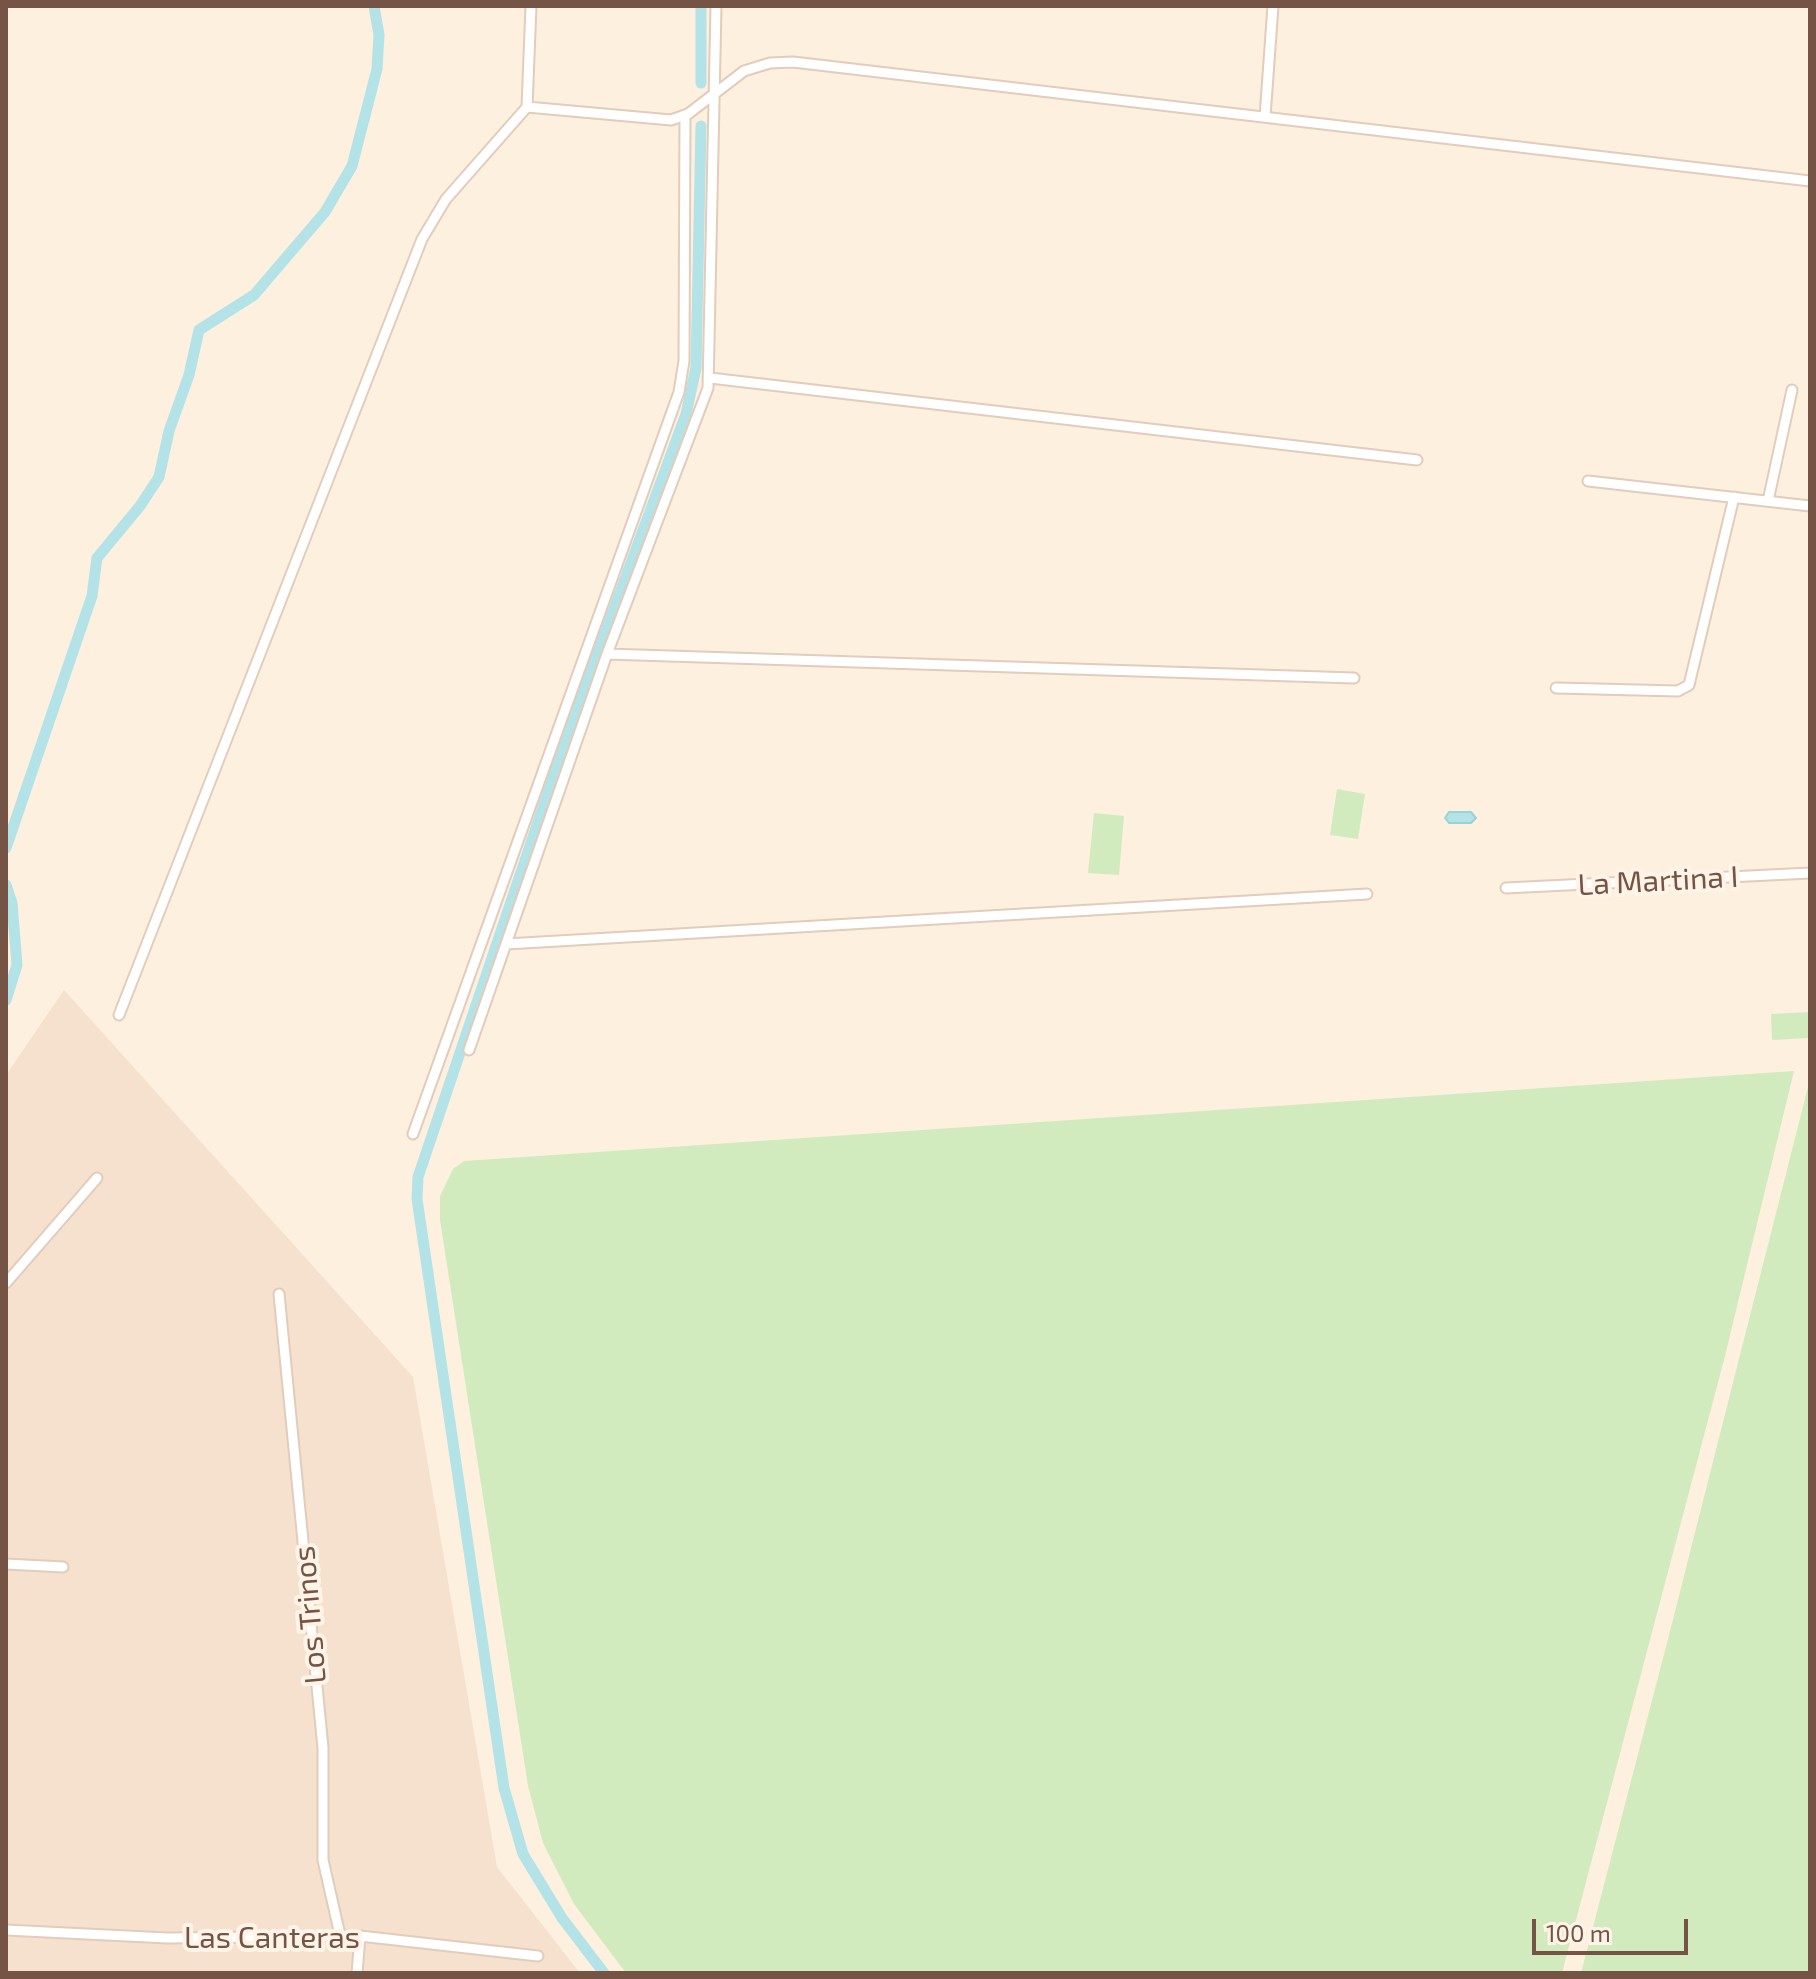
<!DOCTYPE html>
<html>
<head>
<meta charset="utf-8">
<style>
	body { margin:0 }
	#map { position:relative; width:1816px; height:1979px; overflow:hidden; background:#fdf0df; font-family:"Exo 2",sans-serif }
	canvas { display:block }
	.frame { position:absolute; inset:0; border:8px solid #755446; pointer-events:none }
	.scale { position:absolute; left:1532px; top:1919px; width:156px; height:36px; box-sizing:border-box; border:4px solid #755446; border-top:0; padding-left:10px; font-size:24px; line-height:28px; white-space:nowrap; color:#755446; -webkit-text-stroke:6px #fff4e7; paint-order:stroke }
</style>
</head>
<body>
<div id="map">
<canvas width="1816" height="1979"></canvas>
<div class="frame"></div>
<div class="scale">100 m</div>
</div>
<script>
const ctx = document.querySelector('canvas').getContext('2d');
ctx.lineJoin = 'round';
function fillPath(path, color) { ctx.fillStyle = color; ctx.fill(path, 'evenodd'); }
const poly = rows => new Path2D(rows.map(r => 'M' + r).join(''));
function stroke(path, color, width, dash) { ctx.strokeStyle = color; ctx.lineWidth = width; ctx.lineCap = dash ? 'butt' : 'round'; ctx.setLineDash(dash || []); ctx.stroke(path); }
function drawText(font, color, halo, rows, align = 'center') {
  ctx.font = font + ' "Exo 2",sans-serif'; ctx.lineWidth = 8; ctx.setLineDash([]); ctx.textBaseline = 'middle'; ctx.strokeStyle = halo; ctx.fillStyle = color; for (const [text, x, y, turn = 0] of rows) {
    ctx.save(); ctx.translate(x, y); ctx.rotate((+turn || 0) * Math.PI / 180); ctx.textAlign = isNaN(turn) ? turn : align; if (halo) ctx.strokeText(text, 0, 0); ctx.fillText(text, 0, 0); ctx.restore();
  }
}
const residential = poly([
	[64,990,413,1377,497,1867,580,1973,6,1973,6,1075]
]);
const green = poly([
	[1337,789,1365,794,1358,839,1330,835],
	[1094,813,1124,816,1119,875,1088,873],
	[1810,1012,1810,1038,1772,1040,1771,1014],
	[1794,1071,1725,1356,1562,1973,626,1973,574,1904,543,1843,528,1786,440,1220,440,1196,453,1169,464,1161],
	[1810,1079,1810,1973,1581,1973,1668,1639]
]);
const water = poly([
	[1449,812,1471,812,1476,818,1471,823,1449,823,1445,818,1449,812]
]);
const canal = poly([
	[701,83,701,6],
	[6,848,92,596,97,558,140,506,159,477,169,431,189,375,199,330,254,295,325,212,352,166,377,69,379,35,374,6],
	[6,885,12,903,17,965,6,1000],
	[604,1973,562,1918,523,1854,504,1788,417,1199,418,1177,566,739,686,414,696,368,701,126]
]);
const street = poly([
	[527,107,671,120,688,114,744,71,770,63,793,62,1810,181],
	[1265,117,1273,6],
	[710,378,1417,460],
	[1588,481,1810,506],
	[1768,501,1792,390],
	[607,654,1354,678],
	[1556,688,1678,691,1689,685,1734,497],
	[1506,888,1810,873],
	[506,944,1367,894],
	[119,1015,422,239,446,199,527,107,531,6],
	[469,1050,607,654,708,388,716,6],
	[413,1134,679,392,684,361,685,115],
	[6,1283,97,1178],
	[279,1294,323,1748,323,1860,340,1935],
	[6,1564,63,1567],
	[6,1930,167,1938,360,1936,538,1956],
	[357,1973,360,1936]
]);
const streetNames = [
	["La Martina I",1658,881,-3],
	["Los Trinos",310,1615,-95],
	["Las Canteras",272,1938]
];
fillPath(residential, '#f5e1cd');
fillPath(green, '#d2ebbe');
fillPath(water, '#b3e2e7');
stroke(water, '#99d3da', 2);
stroke(canal, '#b3e2e7', 11);
stroke(street, '#e2ccbb', 13);
stroke(street, '#fff', 9);
drawText('30px', '#755446', '#fff4e7', streetNames);
</script>
</body>
</html>
